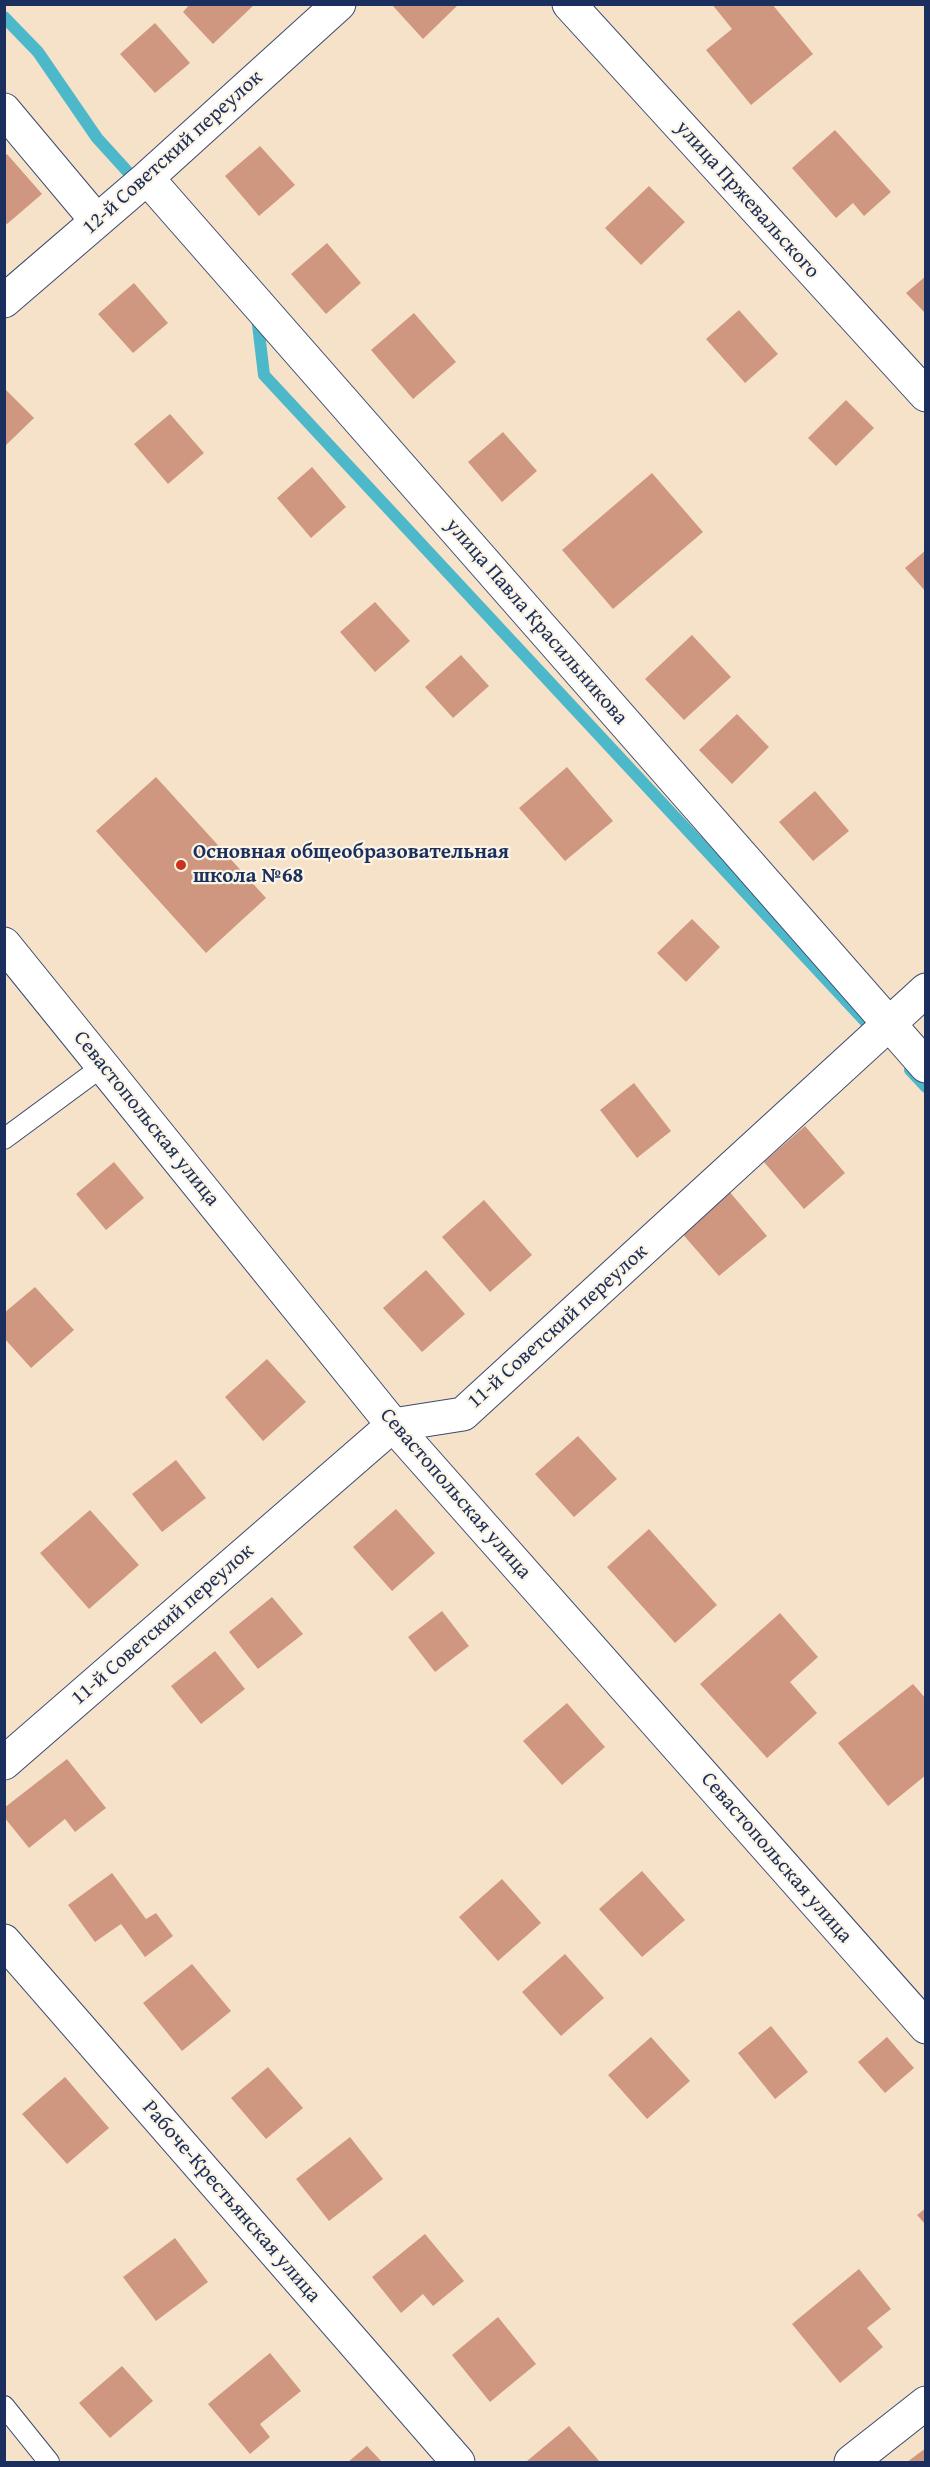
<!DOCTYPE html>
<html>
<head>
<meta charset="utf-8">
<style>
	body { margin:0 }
	#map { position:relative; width:930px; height:2467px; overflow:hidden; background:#f6e2c8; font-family:"Gentium Book Plus",serif }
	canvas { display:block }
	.frame { position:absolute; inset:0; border:6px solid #1b2f5e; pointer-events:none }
</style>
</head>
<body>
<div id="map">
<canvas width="930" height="2467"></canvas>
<div class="frame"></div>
</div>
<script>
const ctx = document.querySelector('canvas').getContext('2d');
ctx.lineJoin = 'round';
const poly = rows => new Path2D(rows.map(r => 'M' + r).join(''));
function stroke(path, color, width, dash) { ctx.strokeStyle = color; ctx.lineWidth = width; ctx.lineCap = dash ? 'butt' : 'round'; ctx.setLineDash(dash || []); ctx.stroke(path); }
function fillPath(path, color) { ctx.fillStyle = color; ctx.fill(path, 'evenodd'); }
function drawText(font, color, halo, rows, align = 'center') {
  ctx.font = font + ' "Gentium Book Plus",serif'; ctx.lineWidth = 4.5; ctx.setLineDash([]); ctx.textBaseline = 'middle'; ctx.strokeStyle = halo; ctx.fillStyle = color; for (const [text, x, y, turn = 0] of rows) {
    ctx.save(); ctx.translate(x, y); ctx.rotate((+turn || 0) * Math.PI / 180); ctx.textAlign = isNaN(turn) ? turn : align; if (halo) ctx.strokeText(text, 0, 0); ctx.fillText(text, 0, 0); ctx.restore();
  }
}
const stream = poly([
	[4,17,38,52,97,138,138,183],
	[257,316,264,375,876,1033],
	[910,1070,926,1087]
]);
const building = poly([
	[190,4,255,4,213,44,183,12],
	[391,4,459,4,423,39],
	[712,4,772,4,813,54,751,105,706,50,732,29],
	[155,23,190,63,155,93,120,54],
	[835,130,891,192,864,216,853,203,836,218,792,168],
	[260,146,295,185,259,216,225,176],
	[7,154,42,194,7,224,4,222,4,157],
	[649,186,685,222,641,265,605,228],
	[327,243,361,283,326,314,291,274],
	[926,276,926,314,906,293],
	[134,283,168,323,133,353,98,314],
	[739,310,778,354,745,383,706,339],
	[414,313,456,362,413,399,371,350],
	[4,388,34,418,4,447],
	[846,400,874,428,836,466,808,438],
	[170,414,204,453,168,484,134,444],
	[503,432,537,471,502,502,468,462],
	[312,467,346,507,311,538,277,498],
	[652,473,703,532,613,609,562,550],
	[926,550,926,592,905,568],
	[375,602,410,641,375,672,340,632],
	[692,635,731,677,684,720,645,679],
	[461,655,489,686,453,718,425,687],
	[737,714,769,747,732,784,699,750],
	[567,767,613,821,565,861,519,808],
	[156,777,266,898,206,953,96,831],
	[815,791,849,831,813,861,779,822],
	[692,919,720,947,686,982,657,953],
	[634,1083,671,1131,637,1158,600,1110],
	[805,1126,845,1173,804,1209,764,1162],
	[114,1162,144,1198,106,1230,76,1194],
	[728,1190,767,1236,719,1276,680,1231],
	[484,1200,532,1255,490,1292,442,1237],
	[426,1270,465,1314,422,1352,383,1308],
	[35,1287,74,1330,31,1368,4,1338,4,1313],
	[267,1359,306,1402,263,1441,225,1397],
	[578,1436,617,1479,574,1517,535,1474],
	[176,1460,206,1498,162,1532,132,1494],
	[396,1509,435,1553,392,1591,353,1547],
	[90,1510,139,1565,89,1609,40,1553],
	[649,1529,717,1605,675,1643,607,1567],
	[272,1597,303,1634,258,1669,229,1632],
	[442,1611,469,1646,435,1672,408,1637],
	[780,1613,818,1657,790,1682,817,1713,767,1758,700,1684],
	[215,1651,245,1689,201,1724,171,1686],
	[913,1684,926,1699,926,1775,888,1806,838,1743],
	[567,1703,605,1747,562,1785,523,1741],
	[67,1759,106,1808,75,1832,65,1819,29,1848,4,1817,4,1808],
	[642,1871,685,1920,642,1957,599,1909],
	[112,1873,146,1919,156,1913,173,1936,145,1957,121,1924,95,1942,68,1905],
	[502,1879,541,1923,498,1961,459,1917],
	[565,1954,604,1998,561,2036,522,1992],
	[192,1964,231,2011,182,2051,143,2003],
	[771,2026,808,2072,775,2099,738,2053],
	[651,2037,690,2081,647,2119,608,2075],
	[887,2037,914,2068,885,2093,858,2062],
	[268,2067,303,2108,266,2139,231,2098],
	[65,2077,109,2128,67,2164,22,2114],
	[350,2137,383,2179,329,2221,296,2179],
	[926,2208,926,2225,917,2215],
	[425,2234,464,2281,433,2306,423,2294,401,2313,372,2277],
	[175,2238,208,2282,156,2321,123,2277],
	[859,2269,891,2309,867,2328,883,2347,840,2383,792,2324],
	[498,2317,536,2364,490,2402,452,2355],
	[270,2353,301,2391,260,2424,270,2437,250,2454,208,2404],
	[122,2366,153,2401,110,2438,79,2403],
	[569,2426,600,2462,528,2462,527,2461],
	[367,2446,382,2462,348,2462],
	[926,2448,926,2462,907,2462]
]);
const lane = poly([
	[4,1139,103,1066],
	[4,2406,49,2462]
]);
const street = poly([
	[569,4,926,395],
	[4,110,97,221],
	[147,178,926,1066],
	[4,301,147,178,339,4],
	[4,944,393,1425,926,2027],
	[4,1763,393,1425,463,1414,926,990],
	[4,1941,458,2462],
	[851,2462,926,2403]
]);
const markers = [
	[181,865,6,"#c8321e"]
];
const streetNames = [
	["12-й Советский переулок",173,153,-42],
	["улица Пржевальского",747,200,48],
	["улица Павла Красильникова",536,622,49],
	["Севастопольская улица",146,1119,51],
	["11-й Советский переулок",558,1327,-42],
	["Севастопольская улица",455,1494,49],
	["11-й Советский переулок",163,1625,-41],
	["Севастопольская улица",776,1858,49],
	["Рабоче-Крестьянская улица",231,2202,49]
];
const poiNames = [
	["Основная общеобразовательная",193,853],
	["школа №68",193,877]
];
stroke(stream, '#4cb8c9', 12);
fillPath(building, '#d09780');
stroke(lane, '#3c4a6e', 22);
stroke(street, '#3c4a6e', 35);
stroke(lane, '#fff', 20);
stroke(street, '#fff', 33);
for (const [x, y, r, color] of markers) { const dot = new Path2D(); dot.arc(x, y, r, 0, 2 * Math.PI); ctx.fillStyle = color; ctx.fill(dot); stroke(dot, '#fcf5e5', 2); }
drawText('21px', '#1b2f5e', '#fcf5e5', streetNames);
drawText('bold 21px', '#1b2f5e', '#fcf5e5', poiNames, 'left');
</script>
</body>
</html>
